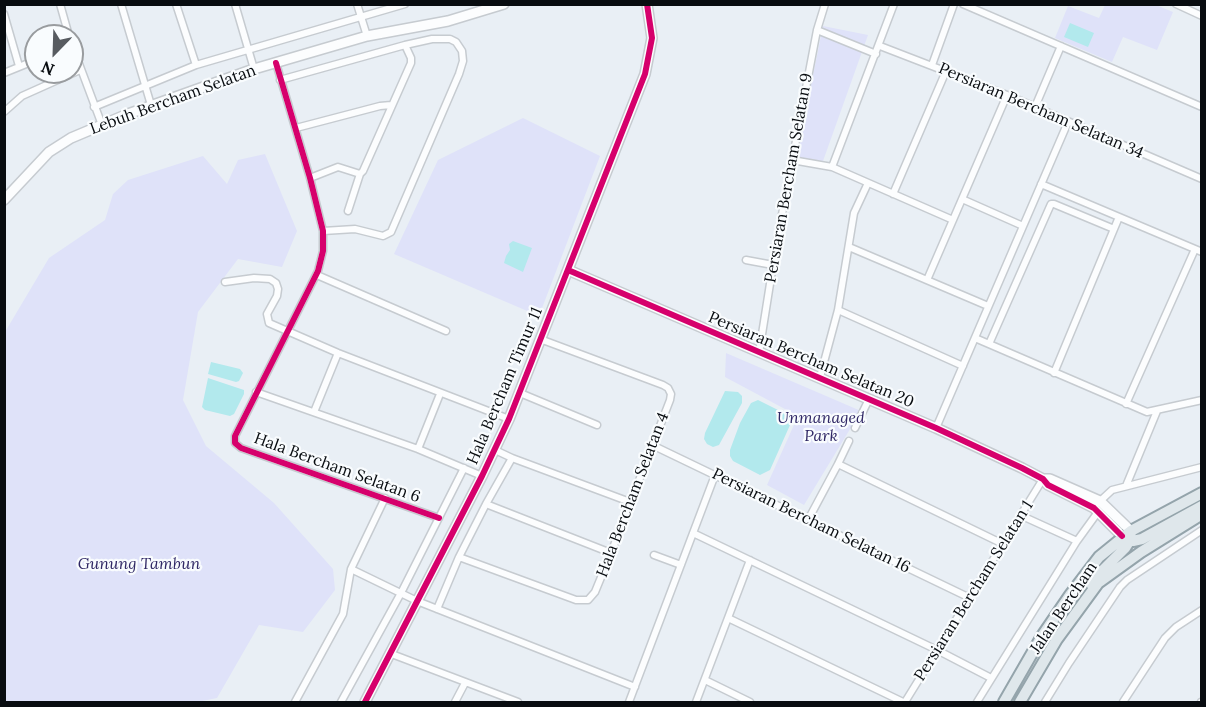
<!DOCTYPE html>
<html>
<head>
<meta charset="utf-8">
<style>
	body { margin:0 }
	#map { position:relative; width:1206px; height:707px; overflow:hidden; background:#e9eff5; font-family:Lora,serif }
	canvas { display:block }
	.frame { position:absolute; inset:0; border:6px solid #080c10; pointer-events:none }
	.north { position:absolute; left:24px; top:24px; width:60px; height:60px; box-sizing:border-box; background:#f9fcfe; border:2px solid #999c9f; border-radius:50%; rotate:203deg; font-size:16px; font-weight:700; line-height:24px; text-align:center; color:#080c10 }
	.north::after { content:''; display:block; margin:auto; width:21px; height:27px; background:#575b60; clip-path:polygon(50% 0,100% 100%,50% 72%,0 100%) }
</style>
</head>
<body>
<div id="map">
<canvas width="1206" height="707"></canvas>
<div class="frame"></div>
<div class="north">N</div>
</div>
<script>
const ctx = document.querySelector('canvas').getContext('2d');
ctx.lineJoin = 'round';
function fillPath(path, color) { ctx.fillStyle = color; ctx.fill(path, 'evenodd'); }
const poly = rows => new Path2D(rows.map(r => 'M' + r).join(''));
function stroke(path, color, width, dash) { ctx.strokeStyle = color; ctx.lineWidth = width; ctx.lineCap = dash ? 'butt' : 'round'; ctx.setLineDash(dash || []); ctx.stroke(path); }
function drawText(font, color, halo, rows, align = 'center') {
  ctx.font = font + ' Lora,serif'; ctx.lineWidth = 4.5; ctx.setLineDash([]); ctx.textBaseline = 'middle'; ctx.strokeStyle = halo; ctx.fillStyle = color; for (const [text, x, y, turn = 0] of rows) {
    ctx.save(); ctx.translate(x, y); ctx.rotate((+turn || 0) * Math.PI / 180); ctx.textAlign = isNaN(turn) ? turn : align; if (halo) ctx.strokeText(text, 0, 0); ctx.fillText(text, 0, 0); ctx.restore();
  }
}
const green = poly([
	[1105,5,1156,5,1173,12,1157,50,1123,37,1112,62,1055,38,1068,6,1099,18],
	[823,26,868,35,823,161,796,159],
	[523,118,600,156,539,316,394,254,438,160],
	[265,154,297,231,282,267,238,259,198,312,183,400,206,446,274,503,333,569,335,590,303,632,259,625,217,698,197,702,5,702,5,332,49,258,105,220,113,194,128,180,203,156,227,184,238,160],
	[726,353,861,411,804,505,767,485,798,416,725,377]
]);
const water = poly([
	[1070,23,1094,33,1088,47,1064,37],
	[513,241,532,248,523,272,504,263,506,256,510,250,509,244],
	[211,362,240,369,243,373,239,381,236,382,208,374],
	[208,378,244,390,244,394,234,414,230,416,205,410,202,407],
	[725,391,738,392,742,396,742,403,719,445,713,447,707,444,704,439,705,433],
	[758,400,790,416,790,425,770,470,760,475,733,461,730,456,730,450,740,423,751,403]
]);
const street = poly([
	[60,4,69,36],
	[121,4,151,105],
	[176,4,196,65],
	[235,4,254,69],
	[357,4,367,36],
	[963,4,1202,107],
	[1176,4,1202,16],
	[4,14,19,66],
	[817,30,876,54],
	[72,45,102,125],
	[880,46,1007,95,1202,179],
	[276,63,310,178,323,231,323,251,318,271,235,436,235,443,241,448,439,518],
	[932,65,954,4],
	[4,73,36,60],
	[280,80,405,45,432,39,450,39,456,42,462,51,463,61,459,74,391,232,383,236,355,229,323,231],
	[94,107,196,65,405,4],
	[1035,107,1061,46],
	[4,112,22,96,80,70],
	[296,128,380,106,391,105],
	[792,160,832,167,953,220],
	[832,167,894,4],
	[310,178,338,167,360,174],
	[1041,184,1202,252],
	[893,194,946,71],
	[962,199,1023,226],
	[348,211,360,174,363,171,411,63,411,58,405,45],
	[849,247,988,306],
	[746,260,773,265],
	[317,275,446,331],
	[927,280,1007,95],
	[225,282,254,278,270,279,276,283,278,289,277,296,267,314,269,323,338,353,509,419],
	[838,310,963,366],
	[975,338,1147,412,1202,400],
	[989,344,1051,204,1054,204,1114,229],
	[759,353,776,246,817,30,825,4],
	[1054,373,1119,217],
	[820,377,838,310,854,213,868,183],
	[256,392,418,449,482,476],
	[520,393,597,425],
	[1126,404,1195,249],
	[314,412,338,353],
	[855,428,869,399],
	[936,428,1068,122],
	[652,445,970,598],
	[418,449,440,394],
	[495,450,512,458],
	[838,464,849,441],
	[1126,486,1157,411],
	[1098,503,1112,490,1202,467],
	[486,504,611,553],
	[1020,515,1077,541],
	[808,520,838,464,1003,544],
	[693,533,937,650,991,678],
	[654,555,681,565],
	[459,557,576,600,588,600,595,592,611,553,670,400,671,394,668,388,663,385,540,339],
	[351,569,417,601,635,687],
	[437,609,459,557,486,504,512,458,630,502],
	[728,618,903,702],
	[389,653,518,702],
	[705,680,750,702],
	[295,702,343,614,351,569,385,498],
	[341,702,401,593,464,468],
	[455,702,465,683],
	[629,702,715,475],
	[696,702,750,560],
	[905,702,1043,479],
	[977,702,1077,541,1098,512],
	[1045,702,1069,663,1120,587,1127,580,1202,530],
	[1123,702,1165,638,1176,627,1202,610],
	[1201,702,1202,702]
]);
const secondary = poly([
	[4,200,49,152,71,138,128,114,254,69,367,36,448,21,504,4],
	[568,270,936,428,1022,468,1043,479,1048,485,1094,508,1122,536],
	[1043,479,1050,479,1100,501,1131,531],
	[365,702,482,476,509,419,645,74,652,38,647,4]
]);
const primary = poly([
	[1125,538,1133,541,1142,539,1202,506],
	[1091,584,1099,574,1125,548,1130,540,1131,531],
	[1004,702,1042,636,1070,595,1099,557,1131,531,1202,493],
	[1020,702,1057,639,1098,583,1141,552,1202,514]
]);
const cycleway = poly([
	[276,63,310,178,323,231,323,251,318,271,235,436,235,443,241,448,439,518],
	[568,270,936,428,1022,468,1043,479,1048,485,1094,508,1122,536],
	[365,702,482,476,509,419,645,74,652,38,647,4]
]);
const streetNames = [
	["Lebuh Bercham Selatan",173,100,-20],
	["Persiaran Bercham Selatan 34",1041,111,23],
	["Persiaran Bercham Selatan 9",789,178,-80],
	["Persiaran Bercham Selatan 20",811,360,23],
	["Hala Bercham Timur 11",505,386,-67],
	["Hala Bercham Selatan 6",337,468,20],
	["Hala Bercham Selatan 4",633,495,-69],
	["Persiaran Bercham Selatan 16",811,521,26],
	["Persiaran Bercham Selatan 1",974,591,-58],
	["Jalan Bercham",1064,608,-56]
];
const parkNames = [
	["Unmanaged",821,418],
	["Park",821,436],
	["Gunung Tambun",139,564]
];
fillPath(green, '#dfe2f9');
fillPath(water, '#b2e9ed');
stroke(street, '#c6cbd0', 9);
stroke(secondary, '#c6cbd0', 12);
stroke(primary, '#94a4ab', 14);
stroke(street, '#fcfdfe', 6);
stroke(secondary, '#fcfdfe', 9);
stroke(primary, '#dfe7eb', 10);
stroke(cycleway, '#d6006c', 6);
drawText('16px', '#080c10', '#f9fcfe', streetNames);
drawText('italic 16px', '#2f2765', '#f9fcfe', parkNames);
</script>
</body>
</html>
